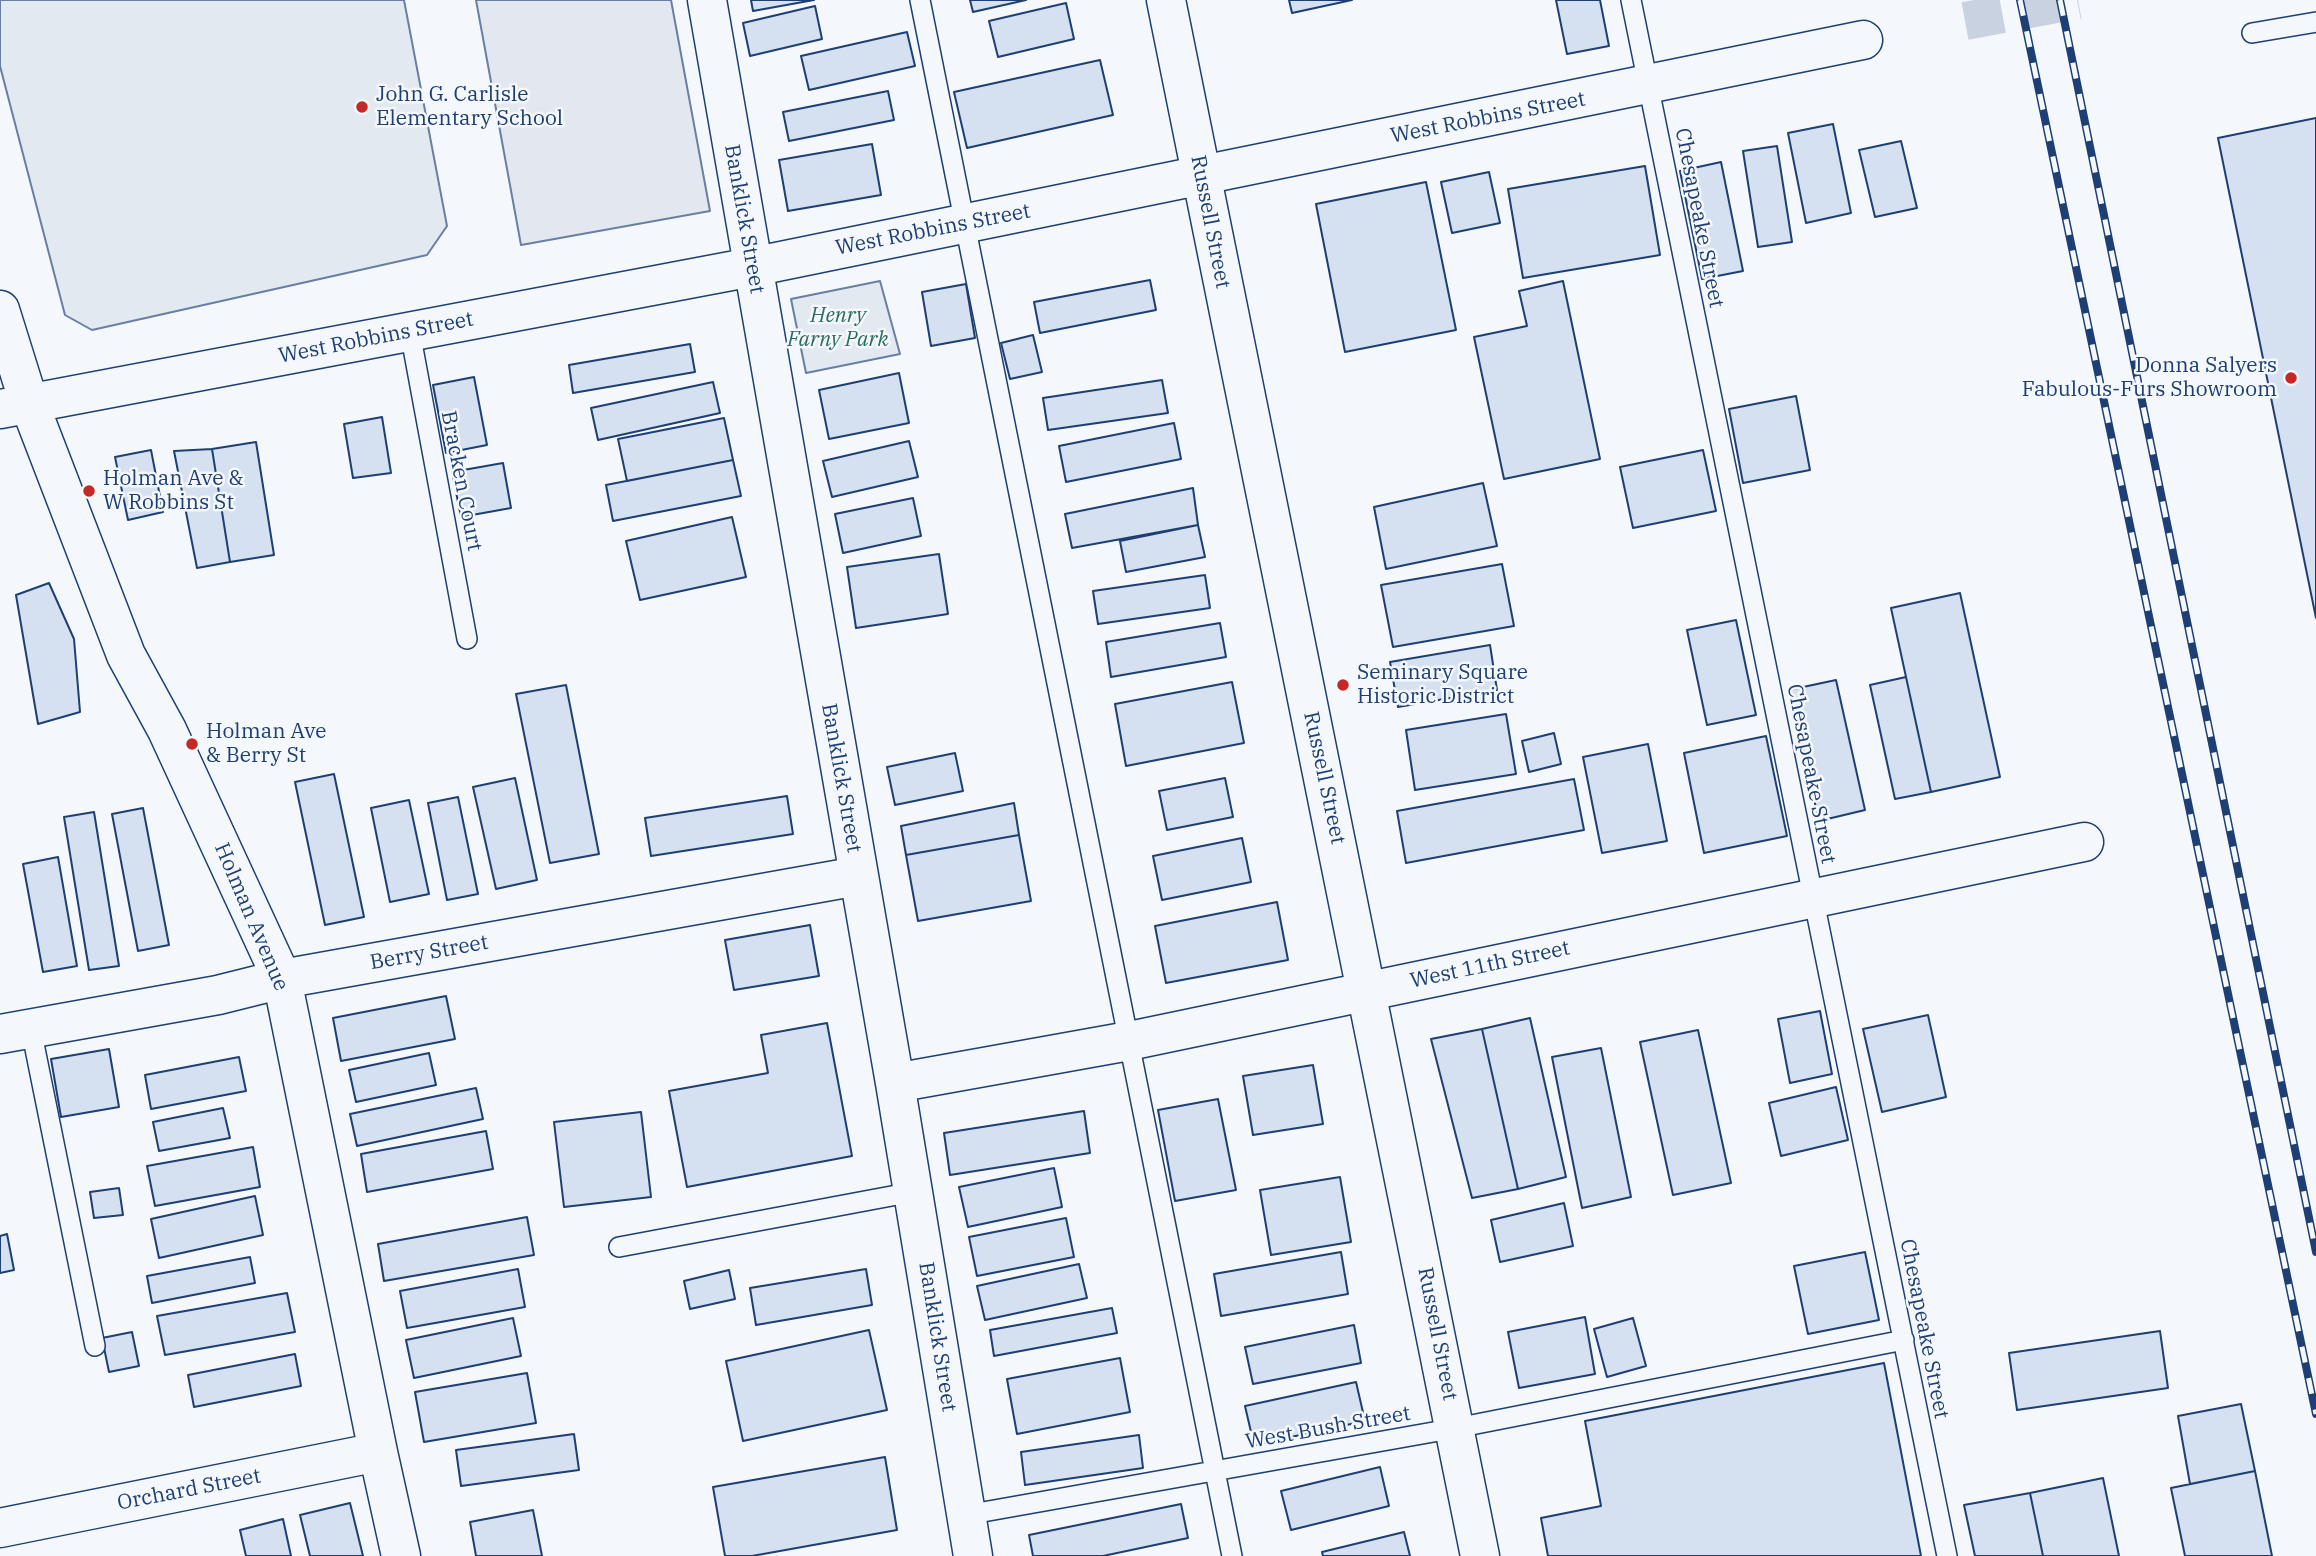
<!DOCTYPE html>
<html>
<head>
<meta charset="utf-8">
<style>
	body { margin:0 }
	canvas { display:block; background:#f4f7fb }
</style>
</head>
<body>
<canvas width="2316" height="1556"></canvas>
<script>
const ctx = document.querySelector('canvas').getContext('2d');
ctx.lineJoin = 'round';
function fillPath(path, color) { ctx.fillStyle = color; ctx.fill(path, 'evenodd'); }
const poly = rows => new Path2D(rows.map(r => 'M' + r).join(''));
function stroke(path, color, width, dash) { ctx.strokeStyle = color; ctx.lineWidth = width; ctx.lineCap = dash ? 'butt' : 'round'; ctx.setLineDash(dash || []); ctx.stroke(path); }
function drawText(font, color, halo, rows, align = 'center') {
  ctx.font = font + ' "IBM Plex Serif",serif'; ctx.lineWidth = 5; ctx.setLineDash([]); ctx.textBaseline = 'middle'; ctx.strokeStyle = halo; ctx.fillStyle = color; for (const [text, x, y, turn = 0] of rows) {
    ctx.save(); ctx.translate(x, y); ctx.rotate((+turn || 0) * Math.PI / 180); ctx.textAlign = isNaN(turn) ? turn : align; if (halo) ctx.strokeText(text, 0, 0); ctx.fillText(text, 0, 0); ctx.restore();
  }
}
const green = poly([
	[0,0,404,0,447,226,427,255,92,330,65,315,0,66,0,0],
	[880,281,900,354,806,373,791,299,880,281]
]);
const parking = poly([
	[476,0,671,0,710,211,521,245,476,0]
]);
const building = poly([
	[751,0,814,0,753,11,751,0],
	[970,0,1026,0,973,12,970,0],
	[1289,0,1352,0,1292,13,1289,0],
	[1556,0,1600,0,1609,46,1567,54,1556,0],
	[1066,3,1074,39,998,57,989,21,1066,3],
	[815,6,822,39,750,56,743,23,815,6],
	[907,32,915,66,809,90,801,56,907,32],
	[1100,60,1113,115,967,148,954,92,1100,60],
	[888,91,894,120,789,141,783,112,888,91],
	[2316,118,2316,618,2218,138,2316,118],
	[1833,124,1851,213,1806,223,1788,133,1833,124],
	[1901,141,1917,208,1875,217,1859,150,1901,141],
	[872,144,881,195,788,211,779,160,872,144],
	[1777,146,1792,242,1758,247,1743,151,1777,146],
	[1721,162,1743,271,1702,279,1680,171,1721,162],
	[1645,166,1660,255,1523,278,1508,189,1645,166],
	[1489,172,1500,223,1452,233,1441,182,1489,172],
	[1426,182,1456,330,1345,352,1316,204,1426,182],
	[1150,280,1156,310,1040,333,1034,302,1150,280],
	[1563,281,1600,459,1504,479,1474,337,1527,326,1519,291,1563,281],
	[966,284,975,338,931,346,922,292,966,284],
	[1033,335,1042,372,1010,379,1001,343,1033,335],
	[690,344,695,372,573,393,569,365,690,344],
	[899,373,909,423,829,439,819,390,899,373],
	[474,377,487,445,446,453,433,385,474,377],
	[1162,380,1168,413,1048,430,1043,398,1162,380],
	[713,382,720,413,598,440,591,408,713,382],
	[1796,396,1810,470,1743,483,1729,409,1796,396],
	[382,417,391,473,353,478,344,424,382,417],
	[724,418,733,460,627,481,618,439,724,418],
	[1174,423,1181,459,1066,482,1059,446,1174,423],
	[909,441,918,477,832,497,823,461,909,441],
	[256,442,274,555,230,562,212,449,256,442],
	[212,449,230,562,197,568,174,451,212,449],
	[151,450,163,512,128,520,115,457,151,450],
	[1703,450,1716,511,1633,528,1620,467,1703,450],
	[733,460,741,496,613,521,606,485,733,460],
	[503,463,511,508,461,517,452,472,503,463],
	[1483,483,1497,546,1386,569,1374,507,1483,483],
	[1193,488,1198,525,1072,548,1065,514,1193,488],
	[913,498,921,536,843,553,835,514,913,498],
	[732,517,746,577,640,600,626,541,732,517],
	[1198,525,1205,557,1126,572,1120,541,1198,525],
	[939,554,948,614,856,628,847,567,939,554],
	[1502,564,1514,626,1393,647,1381,585,1502,564],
	[1205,575,1210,608,1098,624,1093,591,1205,575],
	[49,583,74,639,80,712,38,724,16,595,49,583],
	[1960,593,2000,777,1931,792,1891,608,1960,593],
	[1736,620,1756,715,1707,725,1687,630,1736,620],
	[1220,623,1226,657,1111,677,1106,642,1220,623],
	[1490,645,1497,690,1398,707,1390,662,1490,645],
	[1906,677,1931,792,1895,799,1870,685,1906,677],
	[1836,680,1865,810,1819,821,1789,690,1836,680],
	[1232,682,1244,743,1126,766,1115,704,1232,682],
	[566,685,599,854,550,863,516,694,566,685],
	[1506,714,1516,774,1415,790,1406,730,1506,714],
	[1554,733,1561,764,1529,772,1522,741,1554,733],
	[1766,736,1787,836,1704,853,1684,753,1766,736],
	[1648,744,1667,841,1602,853,1583,757,1648,744],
	[955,753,963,791,895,805,887,767,955,753],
	[334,774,364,917,325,925,295,782,334,774],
	[515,778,537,880,496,889,473,787,515,778],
	[1225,778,1233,817,1167,830,1159,791,1225,778],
	[1574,779,1584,830,1406,863,1397,811,1574,779],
	[787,796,793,834,651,856,645,818,787,796],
	[458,797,478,894,447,900,428,803,458,797],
	[409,800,429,894,390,902,371,808,409,800],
	[1014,803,1019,835,906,855,901,826,1014,803],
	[143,808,169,945,138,951,112,814,143,808],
	[94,812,119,966,89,970,64,817,94,812],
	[1019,835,1031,901,918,921,906,855,1019,835],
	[1242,838,1251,882,1162,900,1153,856,1242,838],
	[58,857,77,966,43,972,23,864,58,857],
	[1277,902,1288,960,1166,983,1155,926,1277,902],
	[810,925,819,976,734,990,725,940,810,925],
	[446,996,455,1039,341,1061,333,1018,446,996],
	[1820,1011,1832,1074,1790,1083,1778,1019,1820,1011],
	[1928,1015,1946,1097,1882,1112,1863,1029,1928,1015],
	[1530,1018,1566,1177,1518,1189,1482,1029,1530,1018],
	[827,1023,852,1156,687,1187,669,1091,768,1073,761,1035,827,1023],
	[1482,1029,1518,1189,1472,1198,1431,1039,1482,1029],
	[1698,1030,1731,1183,1673,1195,1640,1042,1698,1030],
	[1601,1048,1631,1197,1582,1208,1552,1057,1601,1048],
	[109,1049,119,1107,61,1117,51,1059,109,1049],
	[429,1053,436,1085,356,1102,349,1070,429,1053],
	[239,1057,246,1091,151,1109,145,1075,239,1057],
	[1313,1065,1323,1124,1253,1135,1243,1076,1313,1065],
	[1836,1087,1848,1140,1781,1156,1769,1103,1836,1087],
	[476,1088,483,1119,357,1146,350,1114,476,1088],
	[1218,1099,1236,1190,1175,1201,1158,1110,1218,1099],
	[223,1108,230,1138,159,1151,153,1122,223,1108],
	[1084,1111,1090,1153,950,1175,944,1133,1084,1111],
	[641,1112,651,1197,564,1207,554,1122,641,1112],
	[486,1131,493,1169,367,1192,361,1154,486,1131],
	[253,1147,260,1187,155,1206,147,1166,253,1147],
	[1054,1168,1062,1207,968,1227,959,1187,1054,1168],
	[1340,1177,1351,1242,1271,1255,1260,1190,1340,1177],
	[119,1188,123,1215,94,1218,90,1192,119,1188],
	[255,1196,263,1235,159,1258,151,1219,255,1196],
	[1564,1203,1573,1246,1500,1262,1491,1220,1564,1203],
	[527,1217,534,1255,384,1281,378,1244,527,1217],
	[1066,1218,1074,1257,977,1276,969,1237,1066,1218],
	[7,1234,14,1270,0,1273,0,1236,7,1234],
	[1341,1252,1348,1294,1221,1316,1214,1274,1341,1252],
	[1865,1252,1879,1320,1808,1334,1794,1266,1865,1252],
	[250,1257,255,1283,152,1303,147,1276,250,1257],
	[1079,1264,1087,1298,985,1320,977,1286,1079,1264],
	[518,1269,525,1307,407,1328,400,1291,518,1269],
	[866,1269,872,1305,756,1325,750,1288,866,1269],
	[729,1270,735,1299,690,1309,684,1281,729,1270],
	[287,1293,295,1332,165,1355,157,1316,287,1293],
	[1112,1308,1117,1333,994,1356,990,1330,1112,1308],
	[1585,1317,1595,1374,1519,1388,1508,1332,1585,1317],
	[513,1318,521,1356,414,1378,406,1340,513,1318],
	[1633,1318,1646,1366,1607,1377,1594,1329,1633,1318],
	[1354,1325,1361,1363,1253,1384,1245,1347,1354,1325],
	[869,1330,887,1410,743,1441,726,1361,869,1330],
	[2160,1331,2168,1388,2017,1410,2009,1353,2160,1331],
	[132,1332,139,1366,109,1372,102,1338,132,1332],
	[295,1354,301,1386,194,1407,188,1375,295,1354],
	[1120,1358,1130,1412,1017,1434,1007,1379,1120,1358],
	[1884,1363,1921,1556,1548,1556,1541,1518,1601,1506,1585,1421,1884,1363],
	[527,1373,536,1423,424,1442,415,1392,527,1373],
	[1356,1382,1365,1421,1254,1445,1245,1406,1356,1382],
	[2241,1404,2255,1471,2190,1484,2178,1416,2241,1404],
	[574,1434,579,1470,461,1486,456,1450,574,1434],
	[1139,1435,1143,1468,1025,1485,1021,1452,1139,1435],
	[885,1457,897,1530,752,1556,725,1556,713,1487,885,1457],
	[1380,1467,1389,1506,1291,1530,1281,1491,1380,1467],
	[2255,1471,2272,1556,2185,1556,2171,1488,2255,1471],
	[2103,1478,2119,1556,2043,1556,2030,1493,2103,1478],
	[2030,1493,2043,1556,1975,1556,1964,1505,2030,1493],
	[350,1503,363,1556,310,1556,300,1515,350,1503],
	[1181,1504,1188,1538,1103,1556,1033,1556,1029,1535,1181,1504],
	[533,1510,542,1556,476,1556,470,1522,533,1510],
	[283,1519,291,1556,246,1556,240,1530,283,1519],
	[1404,1532,1410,1556,1323,1556,1322,1552,1404,1532]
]);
const minorTunnel = poly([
	[1965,21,2078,0]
]);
const service = poly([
	[920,0,1232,1556],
	[1631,0,1947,1556],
	[2252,33,2316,22],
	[410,332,467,639],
	[31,1029,95,1346],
	[619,1247,913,1192],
	[966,1515,1456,1428,1904,1340]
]);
const minor = poly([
	[707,0,895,1083,973,1556],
	[0,310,29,403,126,655,167,730,282,979,378,1452,401,1556],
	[0,409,752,267,1863,40],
	[0,1034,218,995,282,979,858,876],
	[895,1083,1129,1041,2084,842],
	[0,1528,378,1452]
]);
const tertiary = poly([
	[1166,0,1480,1556]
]);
const rail = poly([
	[2020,0,2316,1414],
	[2060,0,2316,1252]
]);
const markers = [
	[362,107,7,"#c62828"],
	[2291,378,7,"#c62828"],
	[89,491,7,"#c62828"],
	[1343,685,7,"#c62828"],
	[192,744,7,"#c62828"]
];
const poiNames = [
	["John G. Carlisle",376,95],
	["Elementary School",376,119],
	["Donna Salyers",2277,366,"right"],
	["Fabulous-Furs Showroom",2277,390,"right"],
	["Holman Ave &",103,479],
	["W Robbins St",103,503],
	["Seminary Square",1357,673],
	["Historic District",1357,697],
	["Holman Ave",206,732],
	["& Berry St",206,756]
];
const streetNames = [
	["West Robbins Street",1488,118,-11],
	["Chesapeake Street",1699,218,79],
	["Banklick Street",744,219,80],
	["Russell Street",1210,222,79],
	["West Robbins Street",933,230,-11],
	["West Robbins Street",376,338,-11],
	["Bracken Court",461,481,79],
	["Chesapeake Street",1811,774,79],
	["Banklick Street",841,778,80],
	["Russell Street",1324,778,78],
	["Holman Avenue",251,917,67],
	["Berry Street",429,953,-10],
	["West 11th Street",1490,965,-12],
	["Chesapeake Street",1924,1329,79],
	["Russell Street",1437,1334,79],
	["Banklick Street",937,1337,81],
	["West Bush Street",1328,1428,-10],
	["Orchard Street",189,1490,-11]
];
const parkNames = [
	["Henry",838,316],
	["Farny Park",838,340]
];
fillPath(green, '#e3e9f0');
stroke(green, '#687fa3', 2);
fillPath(parking, '#e3e8f0');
stroke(parking, '#687fa3', 2);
fillPath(building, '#d5e0f0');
stroke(building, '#1d3f73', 2);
stroke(minorTunnel, '#c9d2e0', 38, [38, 19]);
stroke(service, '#1d3f73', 22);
stroke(minor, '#1d3f73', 41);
stroke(tertiary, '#1d3f73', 41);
stroke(service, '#f4f7fb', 19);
stroke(minor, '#f4f7fb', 38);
stroke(tertiary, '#f4f7fb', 38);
stroke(rail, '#1d3f73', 8);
stroke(rail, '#f4f7fb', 5, [16]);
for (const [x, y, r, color] of markers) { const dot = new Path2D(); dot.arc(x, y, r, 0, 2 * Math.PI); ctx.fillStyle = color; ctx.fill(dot); stroke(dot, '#f4f7fb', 2.5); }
drawText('21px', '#1d3f73', '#f4f7fb', poiNames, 'left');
drawText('21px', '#1d3f73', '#f4f7fb', streetNames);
drawText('italic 21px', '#2c6c60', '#f4f7fb', parkNames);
</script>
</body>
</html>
